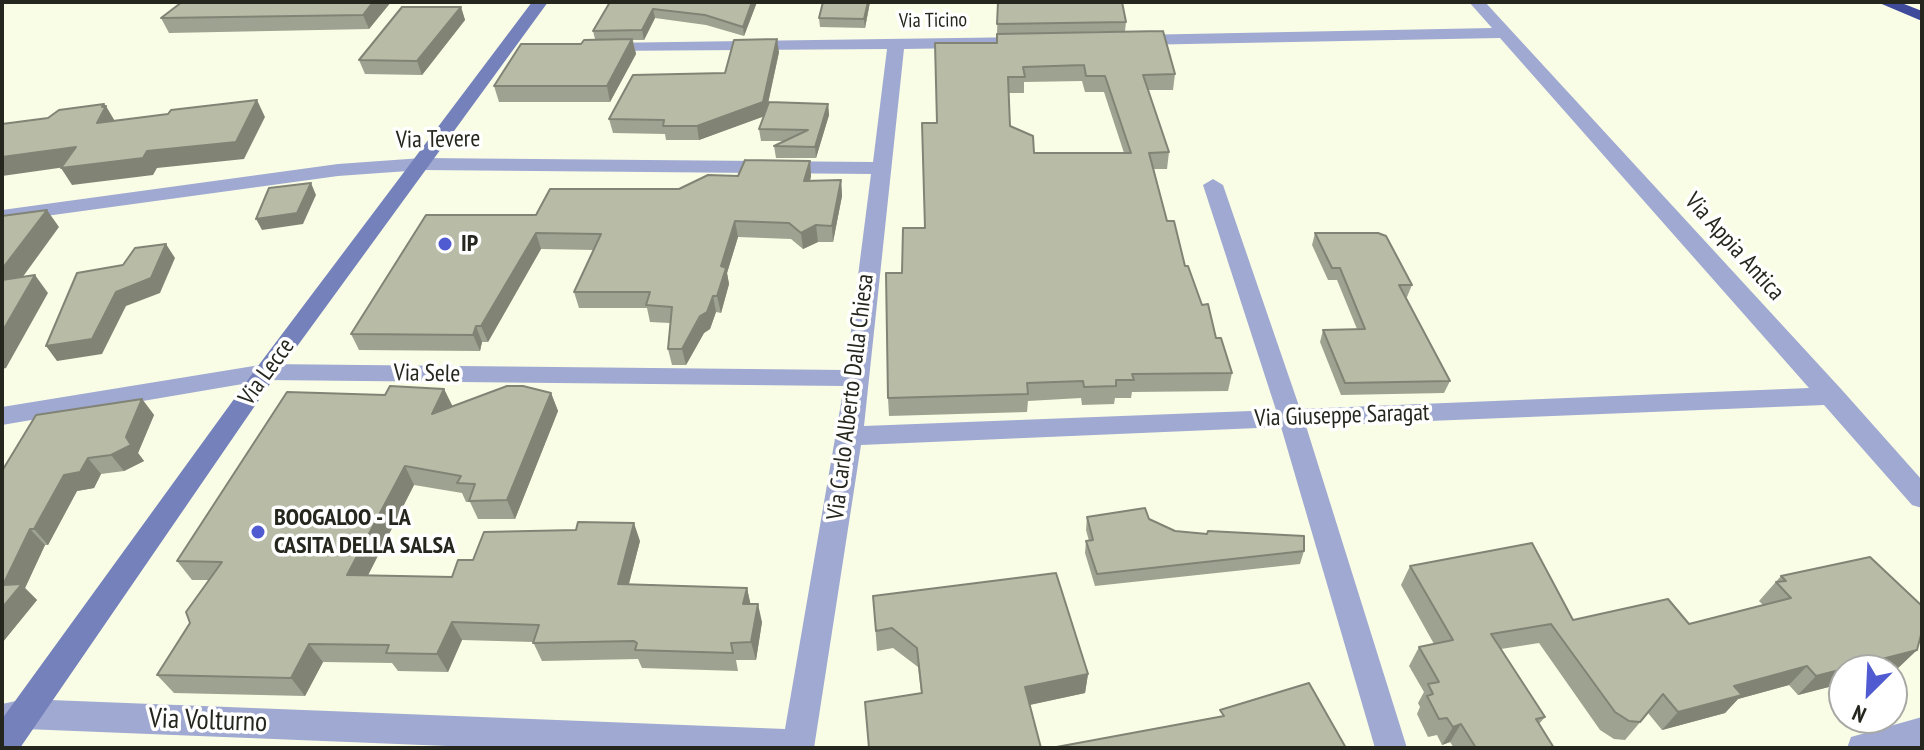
<!DOCTYPE html>
<html>
<head>
<meta charset="utf-8">
<style>
	body { margin:0 }
	#map { position:relative; width:1924px; height:750px; overflow:hidden; background:#f9fde6; font-family:"PT Sans Narrow",sans-serif }
	canvas { display:block }
	.frame { position:absolute; inset:0; border:4px solid #25271e; pointer-events:none }
	.north { position:absolute; left:1828px; top:654px; width:80px; height:80px; box-sizing:border-box; background:#fff; border:2px solid #a8a9a5; border-radius:50%; rotate:204deg; font-size:22px; font-weight:700; line-height:32px; text-align:center; color:#25271e }
	.north::after { content:''; display:block; margin:auto; width:28px; height:36px; background:#515bd1; clip-path:polygon(50% 0,100% 100%,50% 72%,0 100%) }
</style>
</head>
<body>
<div id="map">
<canvas width="1924" height="750"></canvas>
<div class="frame"></div>
<div class="north">N</div>
</div>
<script>
const ctx = document.querySelector('canvas').getContext('2d');
ctx.lineJoin = 'round';
const poly = rows => new Path2D(rows.map(r => 'M' + r).join(''));
function fillPath(path, color) { ctx.fillStyle = color; ctx.fill(path, 'evenodd'); }
function stroke(path, color, width, dash) { ctx.strokeStyle = color; ctx.lineWidth = width; ctx.lineCap = dash ? 'butt' : 'round'; ctx.setLineDash(dash || []); ctx.stroke(path); }
function drawText(font, color, halo, rows, align = 'center') {
  ctx.font = font + ' "PT Sans Narrow",sans-serif'; ctx.lineWidth = 7; ctx.setLineDash([]); ctx.textBaseline = 'middle'; ctx.strokeStyle = halo; ctx.fillStyle = color; for (const [text, x, y, turn = 0] of rows) {
    ctx.save(); ctx.translate(x, y); ctx.rotate((+turn || 0) * Math.PI / 180); ctx.textAlign = isNaN(turn) ? turn : align; if (halo) ctx.strokeText(text, 0, 0); ctx.fillText(text, 0, 0); ctx.restore();
  }
}
const street = poly([
	[1469,2,1485,2,1842,390,1922,480,1922,508,1912,505,1824,405,1306,426,1407,748,1375,748,1281,427,861,445,814,748,497,748,25,729,2,734,2,704,25,699,785,729,844,386,266,380,2,425,2,407,266,364,846,370,871,174,422,170,338,176,2,222,2,210,338,164,422,158,873,162,887,49,598,51,596,48,604,43,1027,37,1035,42,1027,47,904,49,864,426,1276,410,1203,185,1213,179,1223,185,1300,409,1809,388,1500,38,1136,45,1128,40,1136,35,1492,28,1469,2],
	[1922,717,1922,747,1847,748,1851,737,1922,717]
]);
const secondary = poly([
	[532,2,548,2,274,378,20,748,2,748,2,719,258,366,532,2]
]);
const highway = poly([
	[1877,2,1899,2,1922,11,1922,21,1877,2]
]);
const wall = poly([
	[182,2,391,2,369,29,169,33,161,18],
	[610,2,757,2,744,36,706,25,655,18,644,40,633,40,636,54,610,102,499,102,494,86,581,44,595,39,593,31],
	[870,2,865,28,820,27,819,18],
	[998,2,1126,22,1125,31,997,34],
	[461,7,465,20,422,75,365,74,359,60],
	[997,43,1175,74,1173,90,1148,90,1169,152,1167,169,1154,169,1167,221,1185,266,1232,373,1228,391,1132,392,1131,398,1115,398,1114,404,1082,405,1081,398,1028,401,1027,412,889,416,888,398,902,273,925,228,937,123],
	[1082,81,1085,92,1104,92,1124,153,1034,153,1010,126,1009,93,1024,93,1024,82],
	[779,52,767,109,828,104,829,115,816,158,776,158,774,146,785,141,761,141,759,129,764,116,699,140,666,140,665,134,613,133,609,119],
	[810,161,811,176,810,181,841,180,842,196,833,242,818,242,803,249,791,239,738,237,727,273,729,284,721,313,716,312,710,329,704,333,686,365,672,365,668,349,670,323,650,322,647,308,579,308,574,292,594,250,541,249,488,342,482,342,480,351,359,350,351,334,536,215,679,189],
	[1315,233,1412,285,1407,297,1405,297,1450,381,1444,393,1341,395,1320,342,1323,330,1357,329,1337,280,1328,280,1312,245],
	[444,389,452,407,551,393,558,411,515,519,478,519,470,502,466,502,462,493,414,485,368,575,452,577,473,560,640,541,629,584,747,588,750,604,762,622,756,660,736,660,738,671,642,668,638,659,542,661,533,642,462,640,448,672,398,671,392,663,323,662,305,696,174,693,157,675,190,623,209,580,192,580,177,561,385,395],
	[142,399,154,415,138,453,144,461,124,471,101,474,94,488,77,491,48,545,45,545,25,588,37,600,2,643,2,471],
	[1087,517,1149,519,1175,531,1304,551,1300,564,1095,586,1085,553,1086,541,1089,541,1086,530],
	[1410,566,1573,620,1689,624,1763,605,1759,601,1781,576,1917,650,1897,669,1892,670,1844,670,1844,683,1798,695,1789,685,1738,699,1725,713,1662,730,1648,713,1625,740,1614,739,1600,730,1539,643,1501,649,1545,717,1539,724,1554,748,1454,748,1450,742,1442,745,1437,735,1428,737,1417,714,1420,707,1418,703,1424,692,1409,666,1419,647,1434,644,1401,585],
	[873,596,1088,674,1085,693,1030,705,921,693,918,667,893,648,877,651]
]);
const shadedWall = poly([
	[373,2,391,2,369,29,363,15],
	[752,2,757,2,744,36,743,27],
	[868,2,870,2,865,28,864,19],
	[461,7,465,20,422,75,417,61],
	[653,9,655,18,644,40,642,30],
	[632,39,636,54,610,102,607,86],
	[777,39,779,52,765,116,699,140,697,126],
	[257,100,265,117,244,159,157,168,153,175,72,185,61,168,147,151],
	[104,104,106,107,106,106,116,123,97,123],
	[828,104,829,115,816,158,815,147],
	[76,147,87,164,2,176,2,157],
	[810,161,811,176,806,196,804,181],
	[841,180,842,196,833,242,832,226],
	[311,183,316,195,303,224,262,230,256,219],
	[47,210,59,227,6,300,2,294,2,269],
	[735,221,738,237,727,273,729,284,721,313,717,296,721,266],
	[816,225,818,242,803,249,801,233],
	[536,233,541,249,488,342,481,326],
	[166,244,175,258,160,293,126,306,102,354,57,361,46,346,116,292],
	[35,275,48,293,6,368,2,369,2,332],
	[713,296,716,312,710,329,704,333,686,365,682,349],
	[476,326,482,342,480,351,473,335],
	[444,389,453,407,432,414],
	[551,393,558,411,515,519,507,500],
	[142,399,154,415,138,453,144,461,124,471,111,455,126,437],
	[88,458,101,474,94,488,77,491,48,545,34,529,64,475],
	[405,466,414,485,359,593,347,575],
	[634,523,640,541,624,602,618,584],
	[30,529,45,545,25,588,37,600,2,643,3,585],
	[747,588,751,606,743,604],
	[758,604,762,622,756,660,751,642],
	[452,622,462,640,448,672,437,654],
	[309,644,323,662,305,696,291,678],
	[1917,650,1897,669,1892,670,1844,670,1844,683,1798,695,1816,676],
	[1807,666,1789,685,1738,699,1725,713,1662,730,1678,712,1734,686],
	[1088,674,1085,693,1024,706,1025,687],
	[1461,724,1450,742,1442,745,1453,727]
]);
const building = poly([
	[182,2,373,2,363,15,161,18,182,2],
	[610,2,752,2,743,27,705,15,653,9,642,30,593,31,610,2],
	[823,2,868,2,864,19,819,18,823,2],
	[998,2,1122,2,1126,22,997,24,998,2],
	[402,7,461,7,417,61,359,60,402,7],
	[1163,31,1175,74,1143,75,1169,152,1149,153,1167,221,1174,221,1185,266,1188,266,1202,305,1208,304,1216,338,1221,338,1232,373,1132,374,1134,380,1116,380,1116,386,1084,387,1083,381,1027,383,1028,394,888,398,886,273,902,273,903,228,925,228,922,123,937,123,935,43,997,43,997,34,1163,31],
	[1084,65,1086,76,1105,76,1131,153,1034,153,1033,136,1010,126,1008,77,1025,77,1023,67,1084,65],
	[632,39,607,86,494,86,521,44,581,44,584,40,632,39],
	[777,39,763,102,697,126,663,126,664,120,609,119,633,75,725,73,734,40,777,39],
	[257,100,236,142,147,151,143,158,61,168,76,147,2,157,2,124,48,118,59,110,104,104,102,107,106,106,97,123,168,114,171,110,257,100],
	[769,102,828,104,815,147,774,146,808,130,759,129,769,102],
	[745,160,810,161,804,181,841,180,832,226,816,225,801,233,789,223,735,221,721,266,726,268,717,296,713,296,707,312,700,316,682,349,668,349,672,307,646,305,650,292,574,292,601,234,536,233,481,326,476,326,473,335,351,334,426,215,536,215,550,189,679,189,708,175,738,176,745,160],
	[311,183,297,213,256,219,269,188,311,183],
	[47,210,2,269,2,216,47,210],
	[1315,233,1378,233,1386,236,1412,285,1399,285,1450,381,1345,383,1323,330,1365,329,1340,268,1332,268,1315,233],
	[166,244,151,278,116,292,92,339,46,346,77,273,123,265,135,248,166,244],
	[35,275,2,332,2,280,35,275],
	[390,386,444,389,432,414,507,386,523,386,551,393,507,500,469,501,475,484,457,483,461,476,405,466,347,575,452,577,458,560,473,560,484,532,576,530,578,522,634,523,618,584,747,588,743,604,758,604,751,642,731,643,733,653,635,650,637,643,634,641,533,643,539,625,452,622,437,654,386,653,389,645,309,644,291,678,157,675,190,623,186,612,222,562,177,561,287,392,385,395,390,386],
	[142,399,126,437,131,445,111,455,88,458,80,472,64,475,34,529,30,529,3,585,22,584,2,608,2,471,36,415,142,399],
	[1145,508,1149,519,1175,531,1207,534,1208,531,1304,536,1304,551,1097,574,1086,541,1093,540,1087,517,1145,508],
	[1532,543,1573,620,1668,599,1689,624,1791,598,1776,582,1786,581,1781,576,1870,557,1922,606,1922,631,1917,650,1816,676,1807,666,1734,686,1742,695,1678,712,1663,694,1640,722,1629,721,1615,712,1551,624,1491,634,1545,717,1536,719,1554,748,1476,748,1461,724,1453,727,1447,718,1439,719,1427,696,1433,694,1428,684,1439,682,1419,647,1453,640,1410,566,1532,543],
	[1056,573,1088,674,1025,687,1041,748,869,748,865,702,922,693,917,648,892,628,876,631,873,596,1056,573],
	[1309,683,1346,748,1051,748,1224,716,1220,710,1309,683]
]);
const markers = [
	[445,244,8,"#515bd1"],
	[258,532,8,"#515bd1"]
];
const farStreetnames = [
	["Via Ticino",933,21,-1]
];
const streetNames = [
	["Via Tevere",438,140,-1],
	["Via Appia Antica",1734,247,48],
	["Via Lecce",267,372,-54],
	["Via Sele",427,374,1],
	["Via Carlo Alberto Dalla Chiesa",851,397,-83],
	["Via Giuseppe Saragat",1342,416,-2]
];
const poiNames = [
	["IP",461,244],
	["BOOGALOO - LA",274,518],
	["CASITA DELLA SALSA",274,546]
];
const nearStreetnames = [
	["Via Volturno",208,721,2]
];
fillPath(street, '#a0a9d1');
fillPath(secondary, '#7581bb');
fillPath(highway, '#404a9b');
fillPath(wall, '#9ea290');
fillPath(shadedWall, '#818475');
fillPath(building, '#b8bca7');
stroke(building, '#818475', 2);
for (const [x, y, r, color] of markers) { const dot = new Path2D(); dot.arc(x, y, r, 0, 2 * Math.PI); ctx.fillStyle = color; ctx.fill(dot); stroke(dot, '#fff', 3); }
drawText('20px', '#25271e', '#fff', farStreetnames);
drawText('24px', '#25271e', '#fff', streetNames);
drawText('bold 24px', '#25271e', '#fff', poiNames, 'left');
drawText('28px', '#25271e', '#fff', nearStreetnames);
</script>
</body>
</html>
